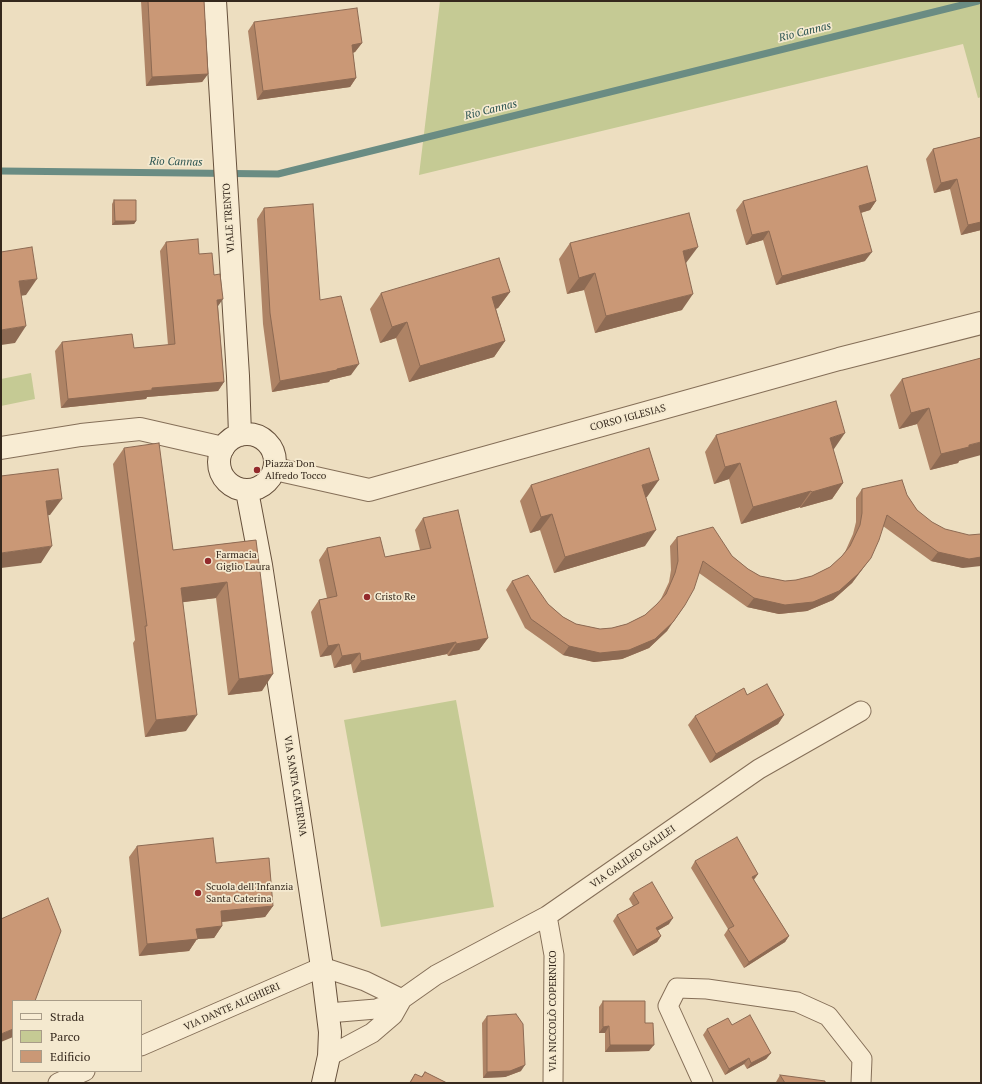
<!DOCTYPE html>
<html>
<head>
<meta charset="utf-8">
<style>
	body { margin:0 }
	#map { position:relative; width:982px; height:1084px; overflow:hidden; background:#eddec0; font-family:"PT Serif",serif }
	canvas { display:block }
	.frame { position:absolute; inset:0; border:2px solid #35281d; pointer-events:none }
	.legend { position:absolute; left:12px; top:1000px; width:130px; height:72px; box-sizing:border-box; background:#f4e9cf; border:1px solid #a89c88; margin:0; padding:5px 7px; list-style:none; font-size:12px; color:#35281d }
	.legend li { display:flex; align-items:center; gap:8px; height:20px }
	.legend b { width:20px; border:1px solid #a89c88 }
</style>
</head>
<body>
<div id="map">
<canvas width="982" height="1084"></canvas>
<div class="frame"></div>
<ul class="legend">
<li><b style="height:5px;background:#f8ecd3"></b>Strada</li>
<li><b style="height:11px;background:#c5ca94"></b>Parco</li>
<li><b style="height:11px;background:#ca9876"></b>Edificio</li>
</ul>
</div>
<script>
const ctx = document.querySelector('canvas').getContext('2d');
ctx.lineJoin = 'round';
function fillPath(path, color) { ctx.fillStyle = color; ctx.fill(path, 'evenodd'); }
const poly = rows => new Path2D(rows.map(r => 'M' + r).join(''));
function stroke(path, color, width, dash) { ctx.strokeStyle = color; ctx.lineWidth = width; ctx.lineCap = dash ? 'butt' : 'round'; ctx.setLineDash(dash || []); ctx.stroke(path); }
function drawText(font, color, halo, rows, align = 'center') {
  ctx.font = font + ' "PT Serif",serif'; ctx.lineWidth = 3.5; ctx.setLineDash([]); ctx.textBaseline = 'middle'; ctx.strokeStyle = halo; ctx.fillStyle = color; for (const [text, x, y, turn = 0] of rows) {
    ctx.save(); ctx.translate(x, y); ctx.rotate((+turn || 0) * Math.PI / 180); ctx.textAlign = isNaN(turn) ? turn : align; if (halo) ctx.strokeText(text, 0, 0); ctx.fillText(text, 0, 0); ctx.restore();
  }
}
const green = poly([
	[440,1,981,1,981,97,978,98,963,44,419,175],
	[31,373,35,399,1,406,1,379],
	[456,700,494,907,381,927,344,720]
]);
const stream = poly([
	[1,171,278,174,978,1]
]);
const minor = poly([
	[547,916,554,955,553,1083],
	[328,1013,376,1009,402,999,436,975,547,916,759,769,861,711],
	[141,1046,322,967,365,981,402,999],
	[329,1056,372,1033,393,1015,402,999],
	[58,1083,85,1071],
	[703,1083,668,1006,677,988,707,989,797,1002,828,1016,862,1059,861,1083]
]);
const tertiary = poly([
	[1,448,81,435,140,429,223,448],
	[275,469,369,490,839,359,981,323]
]);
const secondary = poly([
	[215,1,238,376,240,435],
	'219 462a28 28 0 1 1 56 0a28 28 0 1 1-56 0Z',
	[247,491,261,565,322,967,330,1032,329,1056,323,1083]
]);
const wall = poly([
	[141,1,204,1,208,74,202,82,146,86],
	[254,22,362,43,355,52,353,53,356,78,350,87,257,100,248,31],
	[981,137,981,230,961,235,950,189,934,193,926,159,933,149],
	[114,200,136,221,134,224,112,225,112,204],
	[743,201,876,201,870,210,861,213,865,261,776,285,763,240,746,245,736,210],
	[264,208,320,300,351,375,330,380,329,382,272,392,263,324,257,219],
	[166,242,199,254,218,307,224,382,218,391,147,397,146,399,61,408,55,351,62,342,134,348,168,345,160,251],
	[570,243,686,263,682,310,595,333,584,290,567,294,559,259],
	[510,292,498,308,496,309,505,341,494,357,409,382,396,338,380,343,370,309,381,293],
	[981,358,959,461,958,463,930,470,917,424,899,429,890,395,902,379],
	[716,435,834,449,833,450,843,483,832,499,800,508,800,507,741,524,729,479,714,484,705,452],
	[124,448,173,550,256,540,262,691,228,695,216,598,183,602,186,731,145,737,133,643,135,640,113,464],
	[531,485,647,497,646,497,645,546,554,573,540,530,530,533,520,501],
	[862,489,907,495,917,510,963,568,931,561,883,526,864,567,852,583,833,600,807,611,779,614,747,607,699,573,667,631,649,648,622,659,594,662,563,655,525,628,506,590,512,581,548,604,563,617,576,624,600,629,612,628,627,624,645,615,657,604,660,601,669,582,671,570,670,546,677,537,732,556,748,569,760,576,785,581,796,580,812,576,830,567,842,556,845,552,853,534,856,522,856,498],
	[423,518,488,638,479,650,448,656,447,654,353,673,351,664,334,668,331,655,320,657,311,612,319,600,327,598,319,560,327,548,385,557,420,550,415,530],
	[784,715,778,724,710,763,688,725,695,716],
	[137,846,216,863,273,906,265,917,222,922,222,926,214,938,197,939,189,951,139,956,129,857],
	[695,861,758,874,754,880,789,936,785,942,744,968,724,935,728,929,691,868],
	[633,893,669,924,658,930,661,936,657,942,633,956,613,921,617,915,633,906,629,899],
	[603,1001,645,1023,649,1051,605,1052,605,1033,599,1033,599,1007],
	[487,1016,521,1071,505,1077,483,1078,482,1023],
	[732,1025,771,1053,766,1059,747,1069,744,1064,725,1075,703,1035,707,1029],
	[425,1072,447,1083,409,1083,415,1074,421,1077],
	[780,1075,825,1083,777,1083,776,1082]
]);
const shadedWall = poly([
	[362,43,355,52,345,54,352,45],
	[208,74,202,82,146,86,152,77],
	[356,78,350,87,257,100,263,91],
	[957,179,950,189,934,193,941,183],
	[876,201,870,210,853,215,859,206],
	[115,221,136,221,134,224,112,225],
	[981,222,981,230,961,235,968,225],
	[769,231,763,240,746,245,752,235],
	[698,247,686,263,671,267,683,251],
	[872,252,865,261,776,285,782,276],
	[595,273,584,290,567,294,579,278],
	[37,279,26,295,8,298,19,281],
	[510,292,498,308,481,313,492,297],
	[693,294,682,310,595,333,606,316],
	[223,299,216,309,217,300],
	[407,322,396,338,380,343,392,327],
	[26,326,15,343,1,345,1,330],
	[505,341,494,357,409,382,420,366],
	[359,364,351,375,330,380,329,382,272,392,280,381,337,369],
	[224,382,218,391,147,397,146,399,61,408,68,399,152,388],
	[929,408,917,424,899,429,911,413],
	[845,433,834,449,818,454,830,438],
	[981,442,981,455,959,461,958,463,930,470,941,454,969,445],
	[740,463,729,479,714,484,725,467],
	[659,480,647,497,631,502,642,485],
	[843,483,832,499,800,508,812,492],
	[811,491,800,507,741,524,753,507],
	[62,499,50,515,35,517,46,501],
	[552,514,540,530,530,533,541,517],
	[656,530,645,546,554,573,565,557],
	[52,546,41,563,1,568,1,553],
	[938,552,981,557,981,566,963,568,931,561],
	[871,558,864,567,852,583,833,600,807,611,779,614,747,607,754,598],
	[227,582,216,598,169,604,181,588],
	[685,605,667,631,649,648,622,659,594,662,563,655,569,646],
	[488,638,479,650,448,656,456,644],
	[456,642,447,654,353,673,361,661],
	[339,644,331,655,320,657,328,646],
	[360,653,351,664,334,668,342,656],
	[273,674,262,691,228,695,239,679],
	[197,715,186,731,145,737,156,720],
	[784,715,778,724,710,763,716,754],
	[758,874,753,880,752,877],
	[273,906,265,917,212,923,221,911],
	[673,918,669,924,652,934,656,928],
	[222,926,214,938,197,939,189,951,139,956,147,944,196,929],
	[661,936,657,942,633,956,637,950],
	[789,936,785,942,744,968,749,962],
	[609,1026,605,1033,599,1033,603,1027],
	[13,1029,13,1037,1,1042,1,1034],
	[610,1045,654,1045,649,1051,605,1052],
	[771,1053,766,1059,747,1069,751,1063],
	[749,1058,744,1064,725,1075,729,1069],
	[525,1065,521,1071,505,1077,483,1078,487,1072]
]);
const building = poly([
	[148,1,204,1,208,74,152,77,148,1],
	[357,8,362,43,352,45,356,78,263,91,254,22,357,8],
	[981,137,981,222,968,225,957,179,941,183,933,149,981,137],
	[867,166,876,201,859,206,872,252,782,276,769,231,752,235,743,201,867,166],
	[114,200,136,200,136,221,115,221,114,200],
	[313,204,320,300,341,296,359,364,337,369,337,370,280,381,270,313,264,208,313,204],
	[689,213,698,247,683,251,693,294,606,316,595,273,579,278,570,243,689,213],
	[198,239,199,254,212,253,214,275,220,274,223,299,217,300,224,382,152,388,152,390,68,399,62,342,132,334,134,348,175,344,166,242,198,239],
	[32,247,37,279,19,281,26,326,1,330,1,252,32,247],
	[499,258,510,292,492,297,505,341,420,366,407,322,392,327,381,293,499,258],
	[981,358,981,442,969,445,969,447,941,454,929,408,911,413,902,379,981,358],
	[836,401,845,433,830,438,843,483,812,492,811,491,753,507,740,463,725,467,716,435,836,401],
	[159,443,173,550,256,540,273,674,239,679,227,582,181,588,197,715,156,720,145,626,147,626,124,448,159,443],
	[649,448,659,480,642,485,656,530,565,557,552,514,541,517,531,485,649,448],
	[58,469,62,499,46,501,52,546,1,553,1,476,58,469],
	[902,480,907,495,917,510,932,522,945,529,969,535,981,534,981,557,969,559,938,552,887,515,879,540,871,558,858,574,839,591,813,602,785,605,754,598,703,561,694,589,685,605,673,622,655,639,629,650,600,653,569,646,531,619,512,581,528,575,548,604,563,617,576,624,600,629,612,628,627,624,645,615,657,604,666,594,675,573,678,561,677,537,713,527,732,556,748,569,760,576,785,581,796,580,812,576,830,567,842,556,850,546,860,525,862,513,862,489,902,480],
	[458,510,488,638,456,644,456,642,361,661,360,653,342,656,339,644,328,646,319,600,337,596,327,548,380,537,385,557,431,548,423,518,458,510],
	[767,684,784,715,716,754,695,716,744,688,747,695,767,684],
	[737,837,758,874,752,877,789,936,749,962,728,929,734,926,695,861,737,837],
	[213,838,216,863,269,858,273,906,221,911,222,926,196,929,198,939,147,944,137,846,213,838],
	[652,882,673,918,656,928,661,936,637,950,617,915,639,903,633,893,652,882],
	[48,898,61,931,35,1001,13,1001,13,1029,1,1034,1,919,48,898],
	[603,1001,645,1001,645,1023,653,1023,654,1045,610,1045,609,1026,603,1027,603,1001],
	[516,1014,523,1024,525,1065,510,1071,487,1072,487,1016,516,1014],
	[750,1015,771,1053,751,1063,749,1058,729,1069,707,1029,728,1018,732,1025,750,1015],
	[425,1072,447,1083,410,1083,415,1074,422,1077,425,1072],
	[780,1075,825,1081,825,1083,785,1083,780,1075]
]);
const markers = [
	[257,470,4,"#932a2c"],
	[208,561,4,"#932a2c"],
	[367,597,4,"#932a2c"],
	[198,893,4,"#932a2c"]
];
const streetNames = [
	["VIALE TRENTO",229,218,-94],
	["CORSO IGLESIAS",628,418,-15],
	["VIA SANTA CATERINA",295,786,81],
	["VIA GALILEO GALILEI",633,857,-35],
	["VIA DANTE ALIGHIERI",232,1007,-24],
	["VIA NICCOLÒ COPERNICO",553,1011,-90]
];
const poiNames = [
	["Piazza Don",265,464],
	["Alfredo Tocco",265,476],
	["Farmacia",216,555],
	["Giglio Laura",216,567],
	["Cristo Re",375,597],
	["Scuola dell'Infanzia",206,887],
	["Santa Caterina",206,899]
];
const waterNames = [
	["Rio Cannas",805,32,-14],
	["Rio Cannas",491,110,-14],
	["Rio Cannas",176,162,1]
];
fillPath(green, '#c5ca94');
stroke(stream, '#6a8c83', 7);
stroke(minor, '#856f58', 21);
stroke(tertiary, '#856f58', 24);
stroke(secondary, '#67513c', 24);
stroke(minor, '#f8ecd3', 19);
stroke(tertiary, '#f8ecd3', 22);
stroke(secondary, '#f8ecd3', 22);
fillPath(wall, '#ae8365');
fillPath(shadedWall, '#8d6a53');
fillPath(building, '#ca9876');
stroke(building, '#8d6a53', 1);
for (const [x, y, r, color] of markers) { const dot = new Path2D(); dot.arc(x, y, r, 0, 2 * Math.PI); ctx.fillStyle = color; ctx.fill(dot); stroke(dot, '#f4e9cf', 1.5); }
drawText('10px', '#35281d', '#f4e9cf', streetNames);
drawText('10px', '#35281d', '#f4e9cf', poiNames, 'left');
drawText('italic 11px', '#2c5451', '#f4e9cf', waterNames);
</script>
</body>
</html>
